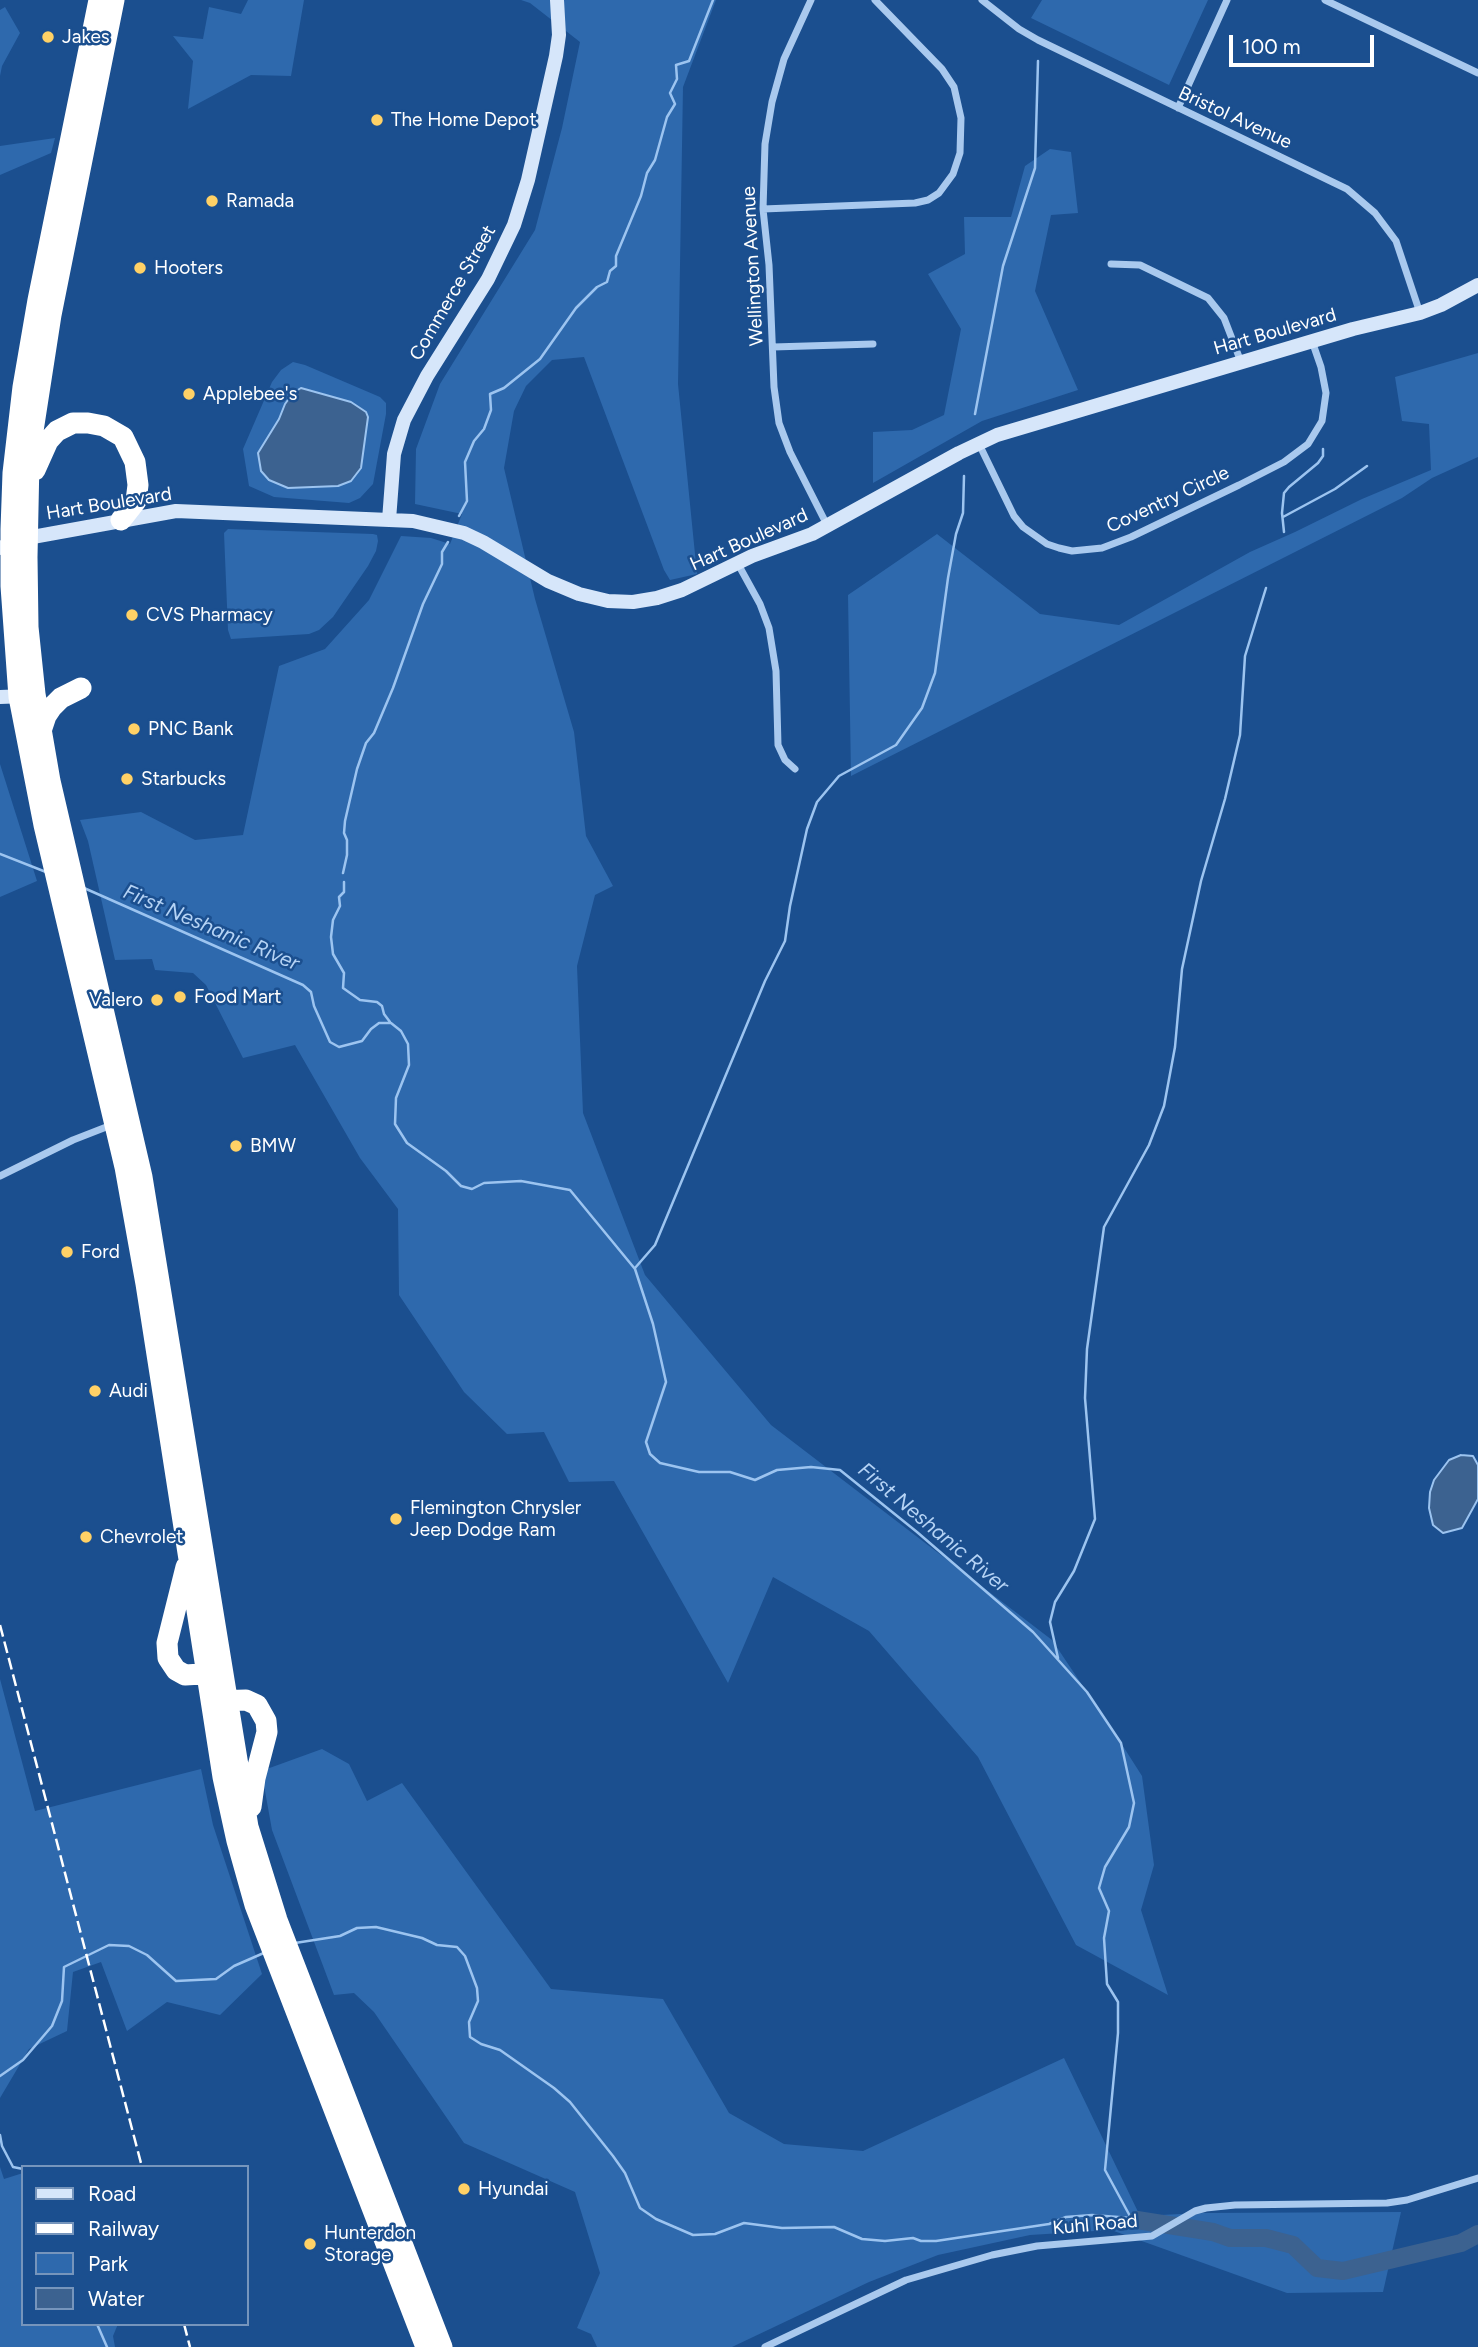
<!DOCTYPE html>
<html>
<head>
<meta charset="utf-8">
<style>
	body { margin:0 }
	#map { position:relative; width:1478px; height:2347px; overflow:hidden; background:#1b4f8f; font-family:Figtree,sans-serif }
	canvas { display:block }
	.legend { position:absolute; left:21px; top:2165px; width:228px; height:161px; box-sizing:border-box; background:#1b4f8f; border:2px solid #7695bc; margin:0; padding:9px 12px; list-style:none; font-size:21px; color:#fff }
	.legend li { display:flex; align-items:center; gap:14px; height:35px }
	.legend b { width:35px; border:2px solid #7695bc }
	.scale { position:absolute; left:1229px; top:35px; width:145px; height:32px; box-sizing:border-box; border:4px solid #fff; border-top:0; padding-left:9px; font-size:21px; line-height:24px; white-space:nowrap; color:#fff; -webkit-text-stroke:5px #1b4f8f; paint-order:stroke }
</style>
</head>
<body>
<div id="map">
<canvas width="1478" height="2347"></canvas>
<ul class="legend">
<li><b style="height:9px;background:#d6e6fa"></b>Road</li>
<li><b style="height:9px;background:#fff"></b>Railway</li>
<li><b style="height:19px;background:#2e69ad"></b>Park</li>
<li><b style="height:19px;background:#3c6290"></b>Water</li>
</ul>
<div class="scale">100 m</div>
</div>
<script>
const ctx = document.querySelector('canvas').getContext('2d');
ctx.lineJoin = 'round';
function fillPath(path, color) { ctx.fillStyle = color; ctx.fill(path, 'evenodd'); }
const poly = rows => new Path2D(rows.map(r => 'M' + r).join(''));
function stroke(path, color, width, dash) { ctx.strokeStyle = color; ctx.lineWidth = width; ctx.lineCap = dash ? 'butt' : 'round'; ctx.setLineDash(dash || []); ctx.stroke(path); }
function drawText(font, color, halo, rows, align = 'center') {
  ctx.font = font + ' Figtree,sans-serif'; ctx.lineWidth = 5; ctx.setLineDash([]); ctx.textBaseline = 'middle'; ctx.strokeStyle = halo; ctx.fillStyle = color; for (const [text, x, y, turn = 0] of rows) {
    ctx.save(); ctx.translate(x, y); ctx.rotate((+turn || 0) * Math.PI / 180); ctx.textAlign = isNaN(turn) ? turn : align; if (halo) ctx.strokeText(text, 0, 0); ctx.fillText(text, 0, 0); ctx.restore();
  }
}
const green = poly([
	[248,0,304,0,291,76,251,75,188,109,193,61,173,36,203,39,209,7,241,14],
	[521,0,716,0,683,87,678,384,697,574,670,580,664,570,584,357,552,360,526,386,514,411,504,468,535,599,574,732,586,836,613,886,595,895,577,966,583,1113,645,1275,771,1425,1052,1640,1121,1743,1142,1776,1154,1865,1141,1910,1168,1995,1076,1945,978,1757,869,1631,773,1577,728,1683,614,1481,569,1482,544,1432,507,1434,464,1392,399,1295,398,1209,360,1158,295,1045,243,1058,206,985,193,973,155,970,152,959,115,960,88,841,80,820,141,812,195,840,243,835,279,666,325,649,369,600,401,536,431,538,450,544,462,514,415,504,416,449,440,384,535,230,562,128,580,42,530,3],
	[1042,0,1208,0,1169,85,1031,18],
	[5,7,20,33,2,66,0,76,0,10],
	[55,138,51,153,0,175,0,146],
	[1050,149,1071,152,1078,213,1051,215,1035,291,1078,390,982,421,873,483,873,432,912,430,944,415,961,329,928,274,965,254,964,217,1011,217,1025,166],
	[1478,353,1478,457,1432,478,1402,498,851,776,848,595,937,534,1040,614,1119,625,1250,552,1295,532,1362,499,1431,470,1429,424,1402,421,1395,377],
	[293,362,305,365,380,397,386,403,386,414,373,484,360,498,349,503,274,497,249,486,243,449,272,382,281,370],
	[228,529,373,534,377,535,378,541,376,551,368,566,333,617,319,630,309,634,231,639,228,630,224,533],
	[0,764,37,881,0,897],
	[0,1679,35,1811,201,1769,213,1825,262,1974,220,2015,167,2002,127,2031,101,1962,73,1972,67,2031,29,2049,0,2098],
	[322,1749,349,1764,367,1801,402,1783,551,1989,663,1999,729,2113,784,2144,863,2151,1064,2058,1140,2216,1202,2213,1401,2212,1383,2292,1287,2293,1111,2230,1030,2235,938,2255,869,2282,732,2347,597,2347,591,2334,577,2328,600,2273,575,2192,464,2143,374,2012,354,1993,334,1995,272,1830,263,1780,264,1770],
	[0,2167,4,2179,23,2173,23,2324,118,2324,113,2336,115,2347,0,2347]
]);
const water = poly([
	[301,388,351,402,366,412,368,417,361,468,351,481,338,486,288,488,269,480,261,471,258,453,279,419,285,404,293,393,301,388],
	[1461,1455,1473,1456,1478,1465,1478,1499,1462,1528,1443,1533,1433,1525,1429,1508,1430,1492,1434,1480,1449,1460,1461,1455]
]);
const stream = poly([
	[975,414,1003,266,1035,168,1038,61],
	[459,516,467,501,465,462,474,441,484,429,491,410,490,394,504,388,540,359,576,308,597,287,607,282,610,271,616,266,616,256,641,196,647,173,655,160,667,117,675,104,670,93,677,79,676,65,689,61,713,0],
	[1283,517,1335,489,1367,466],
	[1284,532,1282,513,1284,493,1289,487,1318,463,1323,456,1323,449],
	[0,854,46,872],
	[343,873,347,855,347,840,344,833,345,821,357,769,366,743,374,733,393,688,423,604,442,564,442,552,448,542],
	[344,882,344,892,339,897,340,906,333,920,331,937,333,954,344,973,343,988,360,1000,377,1002,382,1006,384,1014,390,1022],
	[84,888,303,985,311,992,314,1006,330,1042,339,1047,362,1041,371,1029,379,1023,391,1023,401,1031,408,1044,409,1065,396,1098,395,1124,407,1143,446,1171,461,1186,472,1189,484,1183,521,1181,570,1190,635,1269,653,1324,666,1382,646,1442,650,1454,660,1463,699,1472,730,1472,755,1480,777,1470,811,1467,840,1470,917,1532,1033,1632,1087,1692,1121,1743,1134,1803,1129,1827,1105,1867,1099,1888,1109,1911,1104,1938,1107,1984,1118,2002,1118,2033,1105,2170,1131,2218,1137,2220],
	[635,1268,655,1245,765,981,785,941,790,906,807,829,817,802,839,776,896,745,922,708,935,673,948,578,956,534,963,513,964,476],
	[1058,1658,1050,1622,1055,1602,1074,1571,1095,1519,1085,1398,1087,1349,1104,1227,1149,1145,1164,1106,1175,1047,1182,969,1201,881,1225,799,1240,735,1245,656,1266,588],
	[295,1943,340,1936,357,1928,376,1927,422,1938,437,1945,457,1947,465,1956,477,1988,478,2001,469,2022,470,2037,481,2044,500,2050,554,2088,570,2102,613,2156,625,2173,640,2208,656,2219,693,2235,715,2234,744,2223,782,2228,834,2227,862,2239,885,2241,913,2238,921,2241,936,2241,1049,2224,1066,2217,1092,2215,1131,2218],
	[0,2076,23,2060,52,2026,62,2001,64,1967,109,1945,129,1946,147,1955,176,1981,216,1979,234,1966,266,1952],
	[0,2135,2,2146,13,2167,23,2169],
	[97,2324,107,2347]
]);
const river = poly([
	[1137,2220,1213,2232,1230,2238,1266,2238,1293,2245,1317,2268,1343,2271,1461,2243,1478,2234]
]);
const street = poly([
	[811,0,784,59,772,102,765,144,763,209,769,265,774,387,779,423,790,452,827,525],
	[982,0,1019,29,1038,40,1347,189,1375,213,1396,241,1420,313],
	[1325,0,1478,73],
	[1178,108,1227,0],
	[763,209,915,203,928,200,939,193,953,174,960,153,961,118,954,87,942,69,875,0],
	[1111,264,1140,265,1208,298,1224,318,1241,362],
	[773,347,873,344],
	[979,444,1014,516,1023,527,1047,544,1059,548,1072,551,1102,548,1131,537,1239,485,1284,462,1308,444,1322,421,1326,393,1321,367,1312,341],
	[738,564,760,604,769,628,776,671,778,745,785,760,795,769],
	[0,1176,73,1140,114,1124],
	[765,2347,906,2280,992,2255,1037,2246,1152,2236,1195,2211,1206,2208,1235,2205,1387,2203,1407,2200,1478,2178]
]);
const secondary = poly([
	[389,520,394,454,404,420,427,376,488,279,514,225,528,180,556,56,559,35,557,0],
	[0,548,27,538,176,511,413,521,464,533,483,542,548,581,579,594,608,601,633,602,657,598,682,590,752,556,812,534,959,453,997,435,1353,329,1420,313,1441,305,1478,285],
	[0,697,26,696]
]);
const highway = poly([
	[99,0,38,300,23,387,13,473,11,529,11,586,19,697,44,825,125,1167,146,1284,223,1777,237,1841,255,1905,426,2347],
	[114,0,51,315,33,431,29,460,27,557,28,627,35,694,50,781,142,1177,248,1827,277,1920,442,2347],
	[35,470,48,441,57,431,73,423,88,423,104,426,123,437,135,462,138,485,136,501,121,520],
	[41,731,46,716,52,707,61,698,81,688],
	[186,1567,167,1643,168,1658,176,1670,185,1675,219,1673],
	[215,1701,246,1700,257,1705,266,1721,267,1732,255,1778,251,1807]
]);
const rail = poly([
	[0,1625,142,2167],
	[184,2324,190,2347]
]);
const markers = [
	[48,37,7,"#ffd166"],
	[377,120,7,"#ffd166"],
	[212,201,7,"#ffd166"],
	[140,268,7,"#ffd166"],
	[189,394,7,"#ffd166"],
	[132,615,7,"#ffd166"],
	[134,729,7,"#ffd166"],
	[127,779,7,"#ffd166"],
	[180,997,7,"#ffd166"],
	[157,1000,7,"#ffd166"],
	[236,1146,7,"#ffd166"],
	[67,1252,7,"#ffd166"],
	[95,1391,7,"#ffd166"],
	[396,1519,7,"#ffd166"],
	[86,1537,7,"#ffd166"],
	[464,2189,7,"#ffd166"],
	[310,2244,7,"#ffd166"]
];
const poiNames = [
	["Jakes",62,37],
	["The Home Depot",391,120],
	["Ramada",226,201],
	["Hooters",154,268],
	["Applebee's",203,394],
	["CVS Pharmacy",146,615],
	["PNC Bank",148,729],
	["Starbucks",141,779],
	["Food Mart",194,997],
	["Valero",143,1000,"right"],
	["BMW",250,1146],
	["Ford",81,1252],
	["Audi",109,1391],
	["Flemington Chrysler",410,1508],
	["Jeep Dodge Ram",410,1530],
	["Chevrolet",100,1537],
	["Hyundai",478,2189],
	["Hunterdon",324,2233],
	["Storage",324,2255]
];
const streetNames = [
	["Bristol Avenue",1235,118,25],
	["Wellington Avenue",753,266,-93],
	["Commerce Street",453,293,-60],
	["Hart Boulevard",1275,332,-16],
	["Coventry Circle",1168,500,-25],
	["Hart Boulevard",109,504,-9],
	["Hart Boulevard",749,540,-24],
	["Kuhl Road",1095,2225,-5]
];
const waterNames = [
	["First Neshanic River",211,928,23],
	["First Neshanic River",933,1528,40]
];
fillPath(green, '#2e69ad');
fillPath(water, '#3c6290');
stroke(water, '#9cc4f0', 2);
stroke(stream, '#9cc4f0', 2.5);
stroke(river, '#3c6290', 18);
stroke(street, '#a9c9ee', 7);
stroke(secondary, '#d6e6fa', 14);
stroke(highway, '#fff', 21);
stroke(rail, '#fff', 2.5, [12, 5]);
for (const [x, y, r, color] of markers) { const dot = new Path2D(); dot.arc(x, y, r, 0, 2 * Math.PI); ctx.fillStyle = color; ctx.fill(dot); stroke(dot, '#1b4f8f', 2.5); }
drawText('19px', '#fff', '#1b4f8f', poiNames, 'left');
drawText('19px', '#fff', '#1b4f8f', streetNames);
drawText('italic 21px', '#b5d3f5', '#1b4f8f', waterNames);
</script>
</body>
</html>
